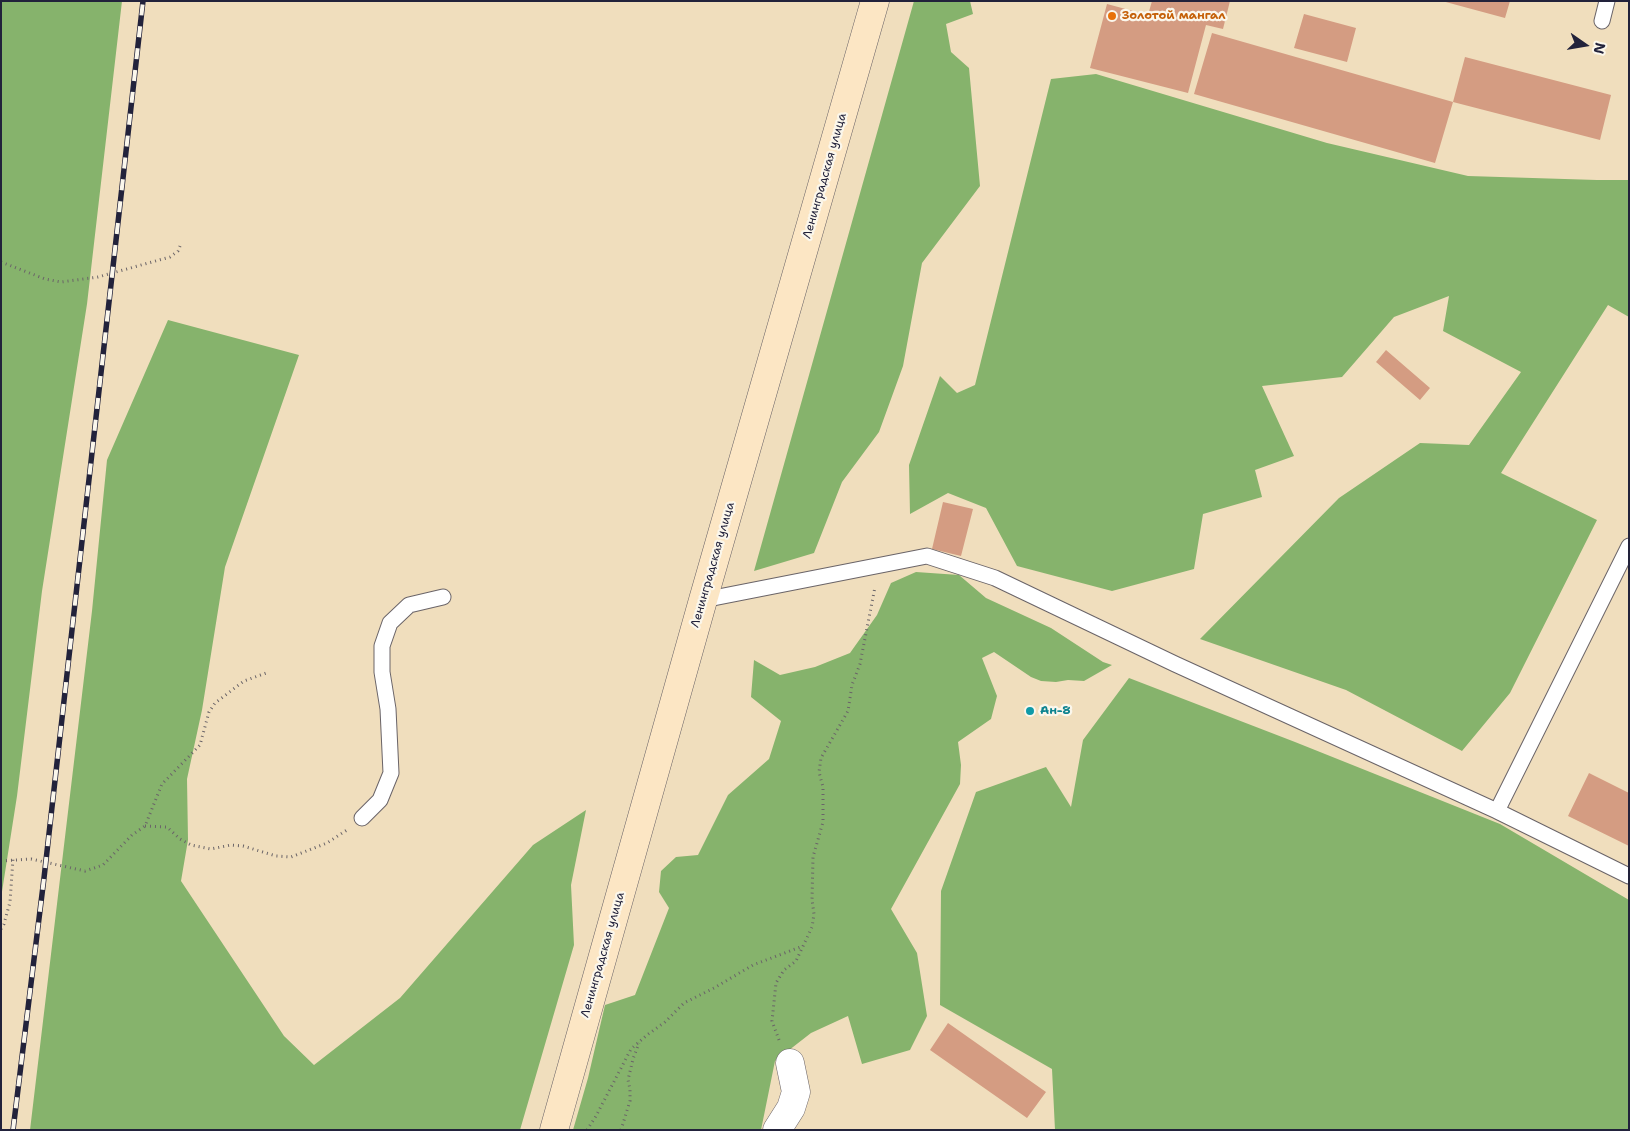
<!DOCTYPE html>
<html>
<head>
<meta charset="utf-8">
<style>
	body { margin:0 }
	#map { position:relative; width:1630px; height:1131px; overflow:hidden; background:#f0debd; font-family:"Shantell Sans",sans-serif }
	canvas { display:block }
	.frame { position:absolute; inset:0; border:2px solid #22223b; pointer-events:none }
	.north { position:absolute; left:1560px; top:20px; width:50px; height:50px; -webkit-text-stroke:4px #fbf7ec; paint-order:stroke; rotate:103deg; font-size:14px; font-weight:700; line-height:20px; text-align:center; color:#22223b }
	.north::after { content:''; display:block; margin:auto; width:18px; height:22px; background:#22223b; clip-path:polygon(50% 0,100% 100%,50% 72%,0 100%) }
</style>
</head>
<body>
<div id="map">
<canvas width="1630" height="1131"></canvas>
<div class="frame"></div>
<div class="north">N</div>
</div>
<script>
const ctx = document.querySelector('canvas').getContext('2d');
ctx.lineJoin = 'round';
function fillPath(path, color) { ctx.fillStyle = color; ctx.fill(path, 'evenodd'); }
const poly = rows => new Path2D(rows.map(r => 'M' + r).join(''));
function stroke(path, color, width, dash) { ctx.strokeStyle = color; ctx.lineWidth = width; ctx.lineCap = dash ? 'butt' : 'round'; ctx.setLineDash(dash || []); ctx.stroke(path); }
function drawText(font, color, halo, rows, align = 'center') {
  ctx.font = font + ' "Shantell Sans",sans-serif'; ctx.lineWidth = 4.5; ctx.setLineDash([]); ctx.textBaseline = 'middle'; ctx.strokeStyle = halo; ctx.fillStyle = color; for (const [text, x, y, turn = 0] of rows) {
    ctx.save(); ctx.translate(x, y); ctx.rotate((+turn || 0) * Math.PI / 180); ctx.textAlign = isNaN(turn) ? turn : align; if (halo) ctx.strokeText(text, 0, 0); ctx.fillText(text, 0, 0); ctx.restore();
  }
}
const forest = poly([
	[1,1,122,1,87,304,42,591,17,796,1,898],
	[914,1,970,1,973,14,946,24,951,52,969,68,980,186,922,263,903,366,879,432,842,482,814,553,754,571],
	[1096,74,1327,143,1468,176,1597,180,1629,180,1629,317,1608,305,1501,473,1597,520,1510,693,1462,751,1346,690,1200,639,1339,498,1420,443,1469,445,1521,372,1443,331,1449,296,1394,317,1342,377,1262,386,1294,456,1255,470,1262,497,1203,514,1194,569,1112,591,1017,566,986,508,948,493,910,514,909,465,940,376,957,393,975,385,1051,79],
	[168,320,299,355,225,567,202,710,187,779,188,840,181,881,284,1036,314,1065,400,998,533,845,586,810,571,885,574,945,520,1130,30,1130,92,611,107,460],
	[916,572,959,575,986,598,1051,628,1103,662,1112,665,1084,681,1068,680,1056,682,1041,681,1031,677,994,652,982,658,997,696,991,719,958,742,961,765,960,784,891,909,917,953,927,1016,910,1050,862,1064,848,1016,811,1033,775,1061,761,1130,573,1130,588,1078,605,1005,635,995,669,908,659,892,661,871,676,857,698,855,728,795,769,759,781,721,751,697,754,660,780,675,815,667,850,653,877,615,891,583],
	[1129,678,1295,742,1500,824,1629,900,1629,1130,1055,1130,1052,1069,940,1005,941,891,976,792,1046,767,1071,807,1083,740]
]);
const building = poly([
	[1152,1,1230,1,1223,29,1206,25,1188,93,1090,68,1107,4,1148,15],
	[1442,1,1510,1,1505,18],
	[1304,14,1356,28,1347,62,1294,48],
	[1212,33,1453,102,1435,163,1194,94],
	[1465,57,1611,95,1600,140,1453,102],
	[1386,350,1430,388,1420,400,1376,362],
	[943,502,973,509,961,556,932,549],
	[1589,773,1629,793,1629,846,1568,816],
	[948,1023,1046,1092,1027,1118,930,1050]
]);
const path = poly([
	[1,262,45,279,61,282,98,277,170,257,178,251,180,246],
	[145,826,167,827,180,839,191,845,211,849,231,845,243,846,276,856,291,857,327,843,347,830],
	[1,861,31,859,85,871,103,865,132,835,145,826,162,784,200,745,209,712,215,703,244,681,269,672],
	[1,929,4,924,10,902,13,859],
	[779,1040,772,1021,776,983,784,970,796,961,812,927,814,914,812,900,813,857,823,822,823,787,819,772,821,758,848,711,852,685,860,664,875,587],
	[587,1130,596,1116,631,1049,647,1035,665,1022,684,1003,714,988,753,965,803,946],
	[621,1130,630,1101,630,1089,628,1080,633,1059,639,1043]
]);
const lane = poly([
	[1602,21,1607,1],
	[703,600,927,556,995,578,1175,664,1497,811,1629,876],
	[1497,811,1629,546],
	[362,818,380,800,391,773,388,709,382,672,382,646,390,623,409,605,443,597]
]);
const street = poly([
	[777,1130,791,1108,796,1092,790,1063]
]);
const secondary = poly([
	[554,1130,703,600,875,1]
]);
const rail = poly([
	[13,1130,44,878,143,1]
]);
const markers = [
	[1112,16,5,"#e8710a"],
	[1030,711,5,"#0f9aa8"]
];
const foodNames = [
	["Золотой мангал",1122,16]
];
const streetNames = [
	["Ленинградская улица",825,176,-74],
	["Ленинградская улица",713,565,-74],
	["Ленинградская улица",603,955,-74]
];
const cultureNames = [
	["Ан-8",1040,711]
];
fillPath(forest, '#86b36c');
fillPath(building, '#d49c82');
stroke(lane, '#6a6468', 17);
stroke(street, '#6a6468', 29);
stroke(secondary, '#6a6468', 29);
stroke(path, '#6a6468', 3, [1, 4]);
stroke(lane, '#fff', 15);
stroke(street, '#fff', 28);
stroke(secondary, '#fce6c4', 28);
stroke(rail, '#22223b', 5.5);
stroke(rail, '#fbf7ec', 4, [11]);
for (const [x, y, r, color] of markers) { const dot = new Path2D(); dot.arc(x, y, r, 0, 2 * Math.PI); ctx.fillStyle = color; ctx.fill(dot); stroke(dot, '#fbf7ec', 2); }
drawText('bold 12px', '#c56008', '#fbf7ec', foodNames, 'left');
drawText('12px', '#22223b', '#fbf7ec', streetNames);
drawText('bold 12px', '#0d838f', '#fbf7ec', cultureNames, 'left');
</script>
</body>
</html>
